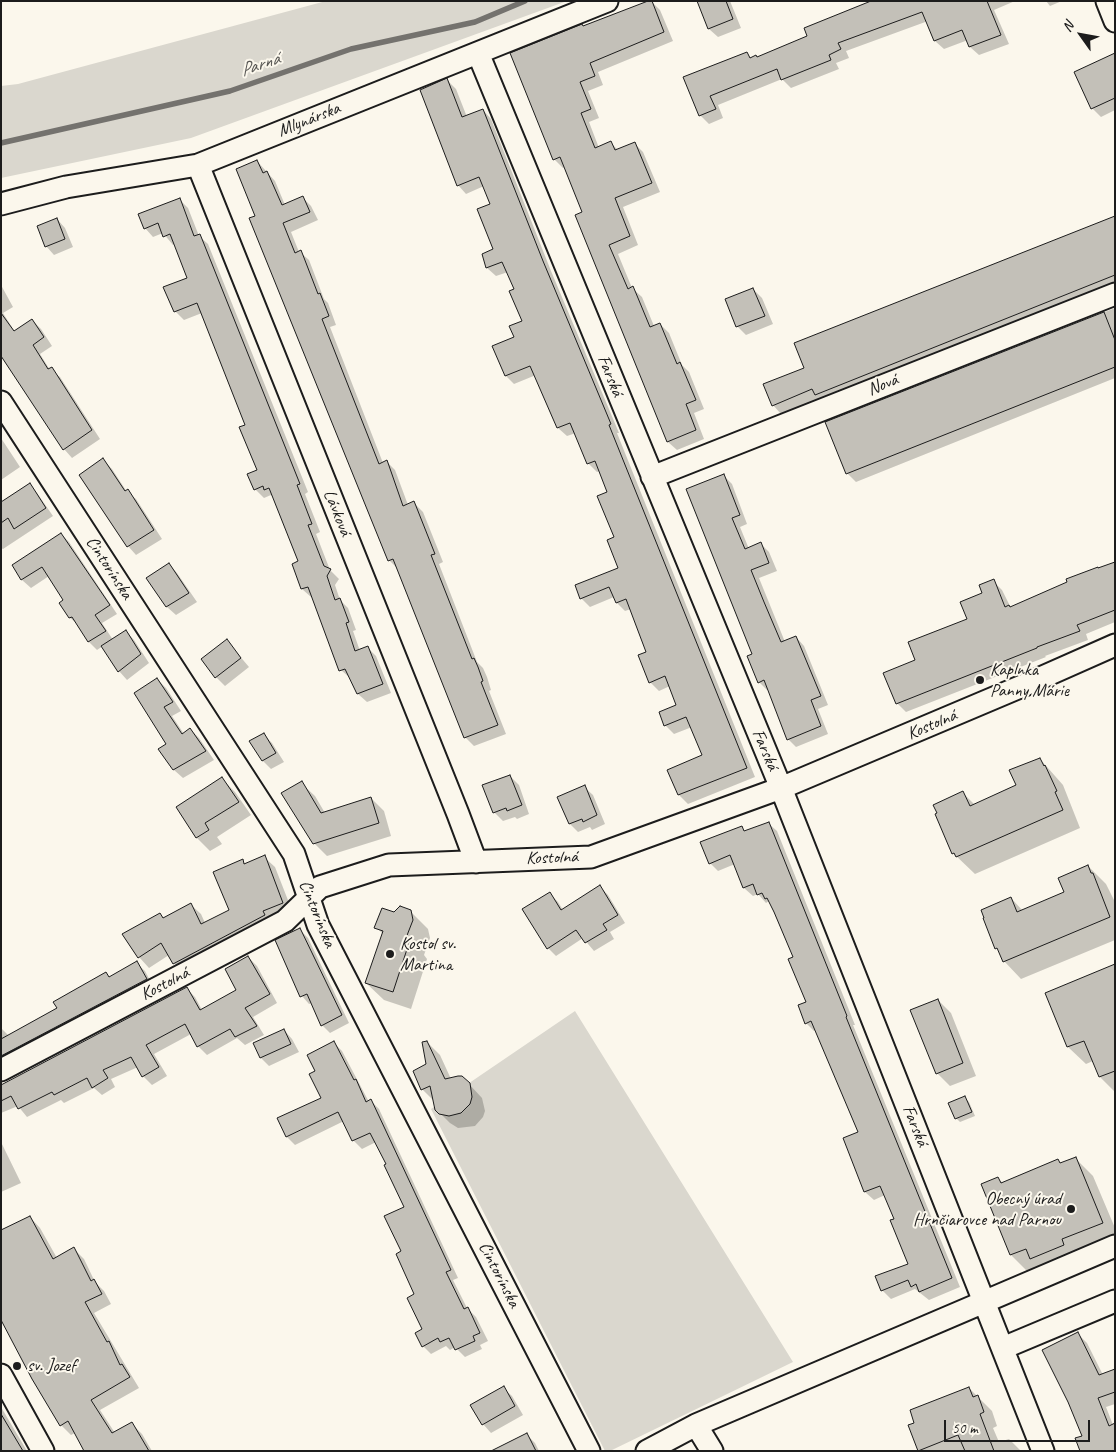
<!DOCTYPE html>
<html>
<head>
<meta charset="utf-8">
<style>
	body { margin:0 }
	#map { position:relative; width:1116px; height:1452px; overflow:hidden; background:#fbf7ec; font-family:Caveat,sans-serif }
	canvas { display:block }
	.frame { position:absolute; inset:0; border:2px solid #1c1c1c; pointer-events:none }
	.north { position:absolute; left:1056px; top:10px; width:50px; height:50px; -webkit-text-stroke:4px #fbf7ec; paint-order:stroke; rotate:302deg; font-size:14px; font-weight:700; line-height:20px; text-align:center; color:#1c1c1c }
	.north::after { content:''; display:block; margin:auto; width:18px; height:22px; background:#1c1c1c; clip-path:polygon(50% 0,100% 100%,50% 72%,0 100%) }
	.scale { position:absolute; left:944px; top:1420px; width:146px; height:22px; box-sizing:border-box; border:2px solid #1c1c1c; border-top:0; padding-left:6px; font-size:15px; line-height:18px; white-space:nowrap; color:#1c1c1c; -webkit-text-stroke:4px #fbf7ec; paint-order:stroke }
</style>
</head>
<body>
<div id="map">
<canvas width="1116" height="1452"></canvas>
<div class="frame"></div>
<div class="north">N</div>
<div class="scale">50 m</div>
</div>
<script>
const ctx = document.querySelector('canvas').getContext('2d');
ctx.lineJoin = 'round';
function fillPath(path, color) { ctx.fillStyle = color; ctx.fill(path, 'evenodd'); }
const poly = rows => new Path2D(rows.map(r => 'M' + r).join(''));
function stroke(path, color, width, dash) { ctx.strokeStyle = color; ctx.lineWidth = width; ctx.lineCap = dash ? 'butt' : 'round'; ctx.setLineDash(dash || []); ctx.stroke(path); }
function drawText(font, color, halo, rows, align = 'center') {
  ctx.font = font + ' Caveat,sans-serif'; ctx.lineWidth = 4; ctx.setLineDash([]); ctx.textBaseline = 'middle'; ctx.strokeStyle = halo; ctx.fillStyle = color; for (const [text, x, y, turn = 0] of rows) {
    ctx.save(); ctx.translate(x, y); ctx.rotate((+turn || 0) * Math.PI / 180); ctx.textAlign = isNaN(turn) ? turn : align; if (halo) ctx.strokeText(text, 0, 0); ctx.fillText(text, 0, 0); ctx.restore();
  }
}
const green = poly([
	[326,1,567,1,191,138,1,178,1,86,18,84],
	[575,1011,793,1362,610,1451,605,1451,431,1109]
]);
const shadow = poly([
	[651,1,660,10,673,41,598,72,603,85,588,91,599,118,589,122,599,148,611,143,618,150,634,143,643,152,660,192,623,207,638,245,618,254,632,288,642,297,654,326,660,324,669,333,682,365,689,372,704,409,694,413,704,439,677,450,668,442,584,212,565,167,563,168,554,159,583,28],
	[698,1,730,1,741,28,718,37,709,29],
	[876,1,1015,1,994,10,1009,44,979,55,970,47,968,40,944,49,935,41,928,21,846,51,849,58,836,63,839,69,791,88,782,79,718,105,723,118,709,124,700,115,685,77,746,53,751,58,757,58,809,37],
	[1046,1,1062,1,1050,6],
	[1115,60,1115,110,1101,117,1092,108],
	[447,80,456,89,467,117,483,110,491,119,551,271,619,433,617,433,755,777,688,804,679,795,669,770,704,755,692,727,674,734,666,726,660,713,677,706,670,686,659,691,650,682,648,652,631,609,625,611,617,603,614,597,590,607,581,598,620,569,609,492,600,471,597,472,588,463,576,433,567,436,558,428,536,375,514,384,506,376,524,321,515,290,508,272,496,276,487,268,483,254,495,250,492,205,484,186,466,194,458,185],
	[257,161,275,181,285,205,303,198,311,206,318,220,291,232,299,252,300,252,309,260,324,299,328,303,336,325,330,327,383,463,387,462,395,470,408,505,414,503,423,512,443,562,439,564,477,662,483,668,487,677,491,690,489,691,506,734,474,746,465,737,398,569,389,560,257,217],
	[180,200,188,208,199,236,208,244,308,492,305,494,320,532,316,534,330,570,339,579,335,585,340,600,348,608,356,630,353,631,360,651,367,647,376,656,391,693,367,702,358,694,350,678,341,670,313,596,311,597,302,589,300,562,274,498,271,495,264,498,255,489,259,470,247,425,202,313,184,320,175,311,189,279,175,244,173,245,163,233,153,237,145,228],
	[1115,217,1115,287,824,403,820,398,781,414,773,405,805,368],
	[57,219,65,228,73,247,54,255,46,246],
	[1,285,13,307,3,313,15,332,32,320,41,329,52,346,40,354,50,370,60,377,100,439,72,458,64,449,1,354],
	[753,289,762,298,773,324,746,335,737,326],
	[1115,308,1115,378,856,482,847,473,827,423],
	[1,438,20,467,1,480],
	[103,460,112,469,127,492,136,499,162,539,136,555,128,546],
	[724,476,732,484,747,524,740,527,749,549,761,544,769,552,777,571,759,578,785,642,796,637,804,646,828,705,818,709,828,734,796,747,788,739,769,690,767,690,759,682],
	[29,485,37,493,53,516,3,549,1,548,1,503],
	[61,534,69,542,117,614,102,623,113,640,126,631,134,640,149,663,127,680,119,671,103,646,97,650,89,642,79,625,70,618,65,601,49,576,31,588,22,580,13,565],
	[1115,563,1115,622,1086,634,1088,640,1045,656,1046,657,906,712,897,703,917,660,968,620,983,593,993,581,1002,590,1011,608],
	[169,564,177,573,197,602,176,615,167,607,148,578],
	[227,641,249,667,225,686,216,677],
	[157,679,166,688,181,711,172,716,184,734,190,729,199,738,214,760,183,778,174,770,160,750,168,744],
	[263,734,272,743,284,762,271,769,263,761],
	[1040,759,1063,785,1080,828,975,874,953,853,963,793,975,805,1018,785],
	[510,776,519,785,529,814,517,819,515,817,503,821,494,812],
	[222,779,235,792,251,815,217,837,222,844,210,851,197,838,178,807],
	[301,783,315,796,325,813,371,798,384,811,391,836,327,856,314,843],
	[584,787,593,795,605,824,592,830,590,827,578,832,570,824],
	[768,823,777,831,855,1025,853,1025,960,1287,929,1300,915,1289,891,1299,882,1290,909,1264,895,1219,885,1195,874,1200,865,1192,844,1139,859,1133,817,1030,814,1031,806,1023,808,1003,794,958,769,901,766,903,758,894,753,896,744,888,735,864,718,871,710,863,741,827,746,832],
	[264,857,275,867,293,913,184,973,174,963,169,955,149,968,139,957,160,914,164,918,190,904,201,914,205,923,231,911,242,861,246,864],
	[1088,866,1106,884,1115,902,1115,940,1021,979,1004,961,984,919,1011,898,1023,911,1066,893],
	[600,887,608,895,625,923,610,932,614,939,594,951,583,938,556,956,548,948,550,894,558,902,563,910],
	[410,911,428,929,430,938,424,955,427,959,411,1009,384,1000,366,983,383,934,376,927,394,914],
	[300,930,308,938,349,1023,330,1033,322,1025,312,1003,309,1004,302,996,276,941],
	[248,957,257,966,277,1003,253,1017,264,1035,245,1045,237,1038,207,1055,198,1046,191,1034,154,1054,167,1076,152,1085,143,1076,138,1067,111,1079,115,1087,102,1095,94,1088,64,1103,61,1100,27,1117,18,1106,1,1113,1,1086,186,988,195,997,202,1010,238,990],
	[136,963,145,971,154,988,11,1063,2,1055,1,1028,9,1036],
	[1115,966,1115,1092,1100,1077,1093,1061,1086,1064,1068,1047,1047,993],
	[938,1000,951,1013,976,1076,950,1086,937,1073],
	[284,1030,292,1039,299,1052,269,1066,261,1058,254,1044],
	[427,1042,440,1055,451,1079,469,1084,482,1098,485,1111,483,1117,475,1126,458,1128,450,1123,436,1109,434,1101,422,1089,428,1065],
	[334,1043,342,1051,369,1102,371,1101,379,1109,458,1278,453,1280,467,1308,476,1317,488,1341,480,1345,482,1349,465,1357,455,1347,450,1350,446,1346,431,1354,423,1346,424,1330,416,1295,403,1251,405,1207,388,1164,376,1142,362,1149,353,1140,344,1121,295,1145,287,1137,322,1099,316,1071],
	[965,1098,969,1102,975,1116,960,1122,956,1118],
	[1,1142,21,1183,1,1192],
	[1075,1158,1093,1176,1115,1228,1115,1242,1028,1272,1011,1255,983,1185,998,1179,1003,1183,1058,1160,1061,1164],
	[30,1217,40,1228,57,1258,74,1249,84,1259,95,1282,104,1291,111,1304,94,1313,139,1388,100,1410,115,1433,131,1423,142,1434,152,1451,85,1451,75,1433,71,1435,61,1425],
	[1078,1334,1087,1343,1103,1375,1115,1374,1115,1404,1106,1407,1113,1425,1083,1436],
	[503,1388,512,1396,523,1415,491,1433,483,1424],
	[969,1388,992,1411,997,1426,993,1428,999,1442,1009,1439,1021,1451,919,1450,915,1423],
	[1,1407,27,1451,1,1451],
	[527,1435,535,1443,539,1451,500,1451]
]);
const stream = poly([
	[1,143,230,91,351,49,475,22,525,1]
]);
const building = poly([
	[648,1,652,1,664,32,590,63,595,76,580,82,591,109,581,113,595,148,611,141,615,150,635,142,652,183,615,198,630,236,609,245,628,289,633,286,650,327,660,323,677,364,680,362,696,400,686,404,696,430,667,442,575,215,582,212,560,157,553,160,510,53,582,24,583,26,648,1],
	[697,1,726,1,733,19,708,29,697,1],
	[871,1,987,1,1001,35,969,47,962,30,934,41,922,12,838,43,841,49,829,55,831,60,781,80,777,69,710,96,716,109,699,116,683,77,747,52,750,58,756,55,757,57,807,36,804,28,871,1],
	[1115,53,1115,98,1091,109,1074,72,1115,53],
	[447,78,462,117,483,109,543,261,611,424,609,425,747,768,678,795,667,770,702,755,686,717,664,726,659,712,676,705,665,676,649,683,638,655,646,652,626,599,616,603,609,587,580,599,575,585,618,568,607,540,614,537,597,496,607,492,595,461,587,464,570,423,557,428,530,366,505,376,492,346,514,337,509,326,522,321,509,291,514,289,502,262,486,268,482,254,493,249,477,209,490,204,479,177,457,186,420,90,447,78],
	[257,160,263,173,267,171,282,205,303,196,310,212,283,223,295,253,301,250,318,294,320,293,329,316,322,319,379,464,387,460,403,506,414,501,435,554,431,555,472,659,474,658,478,667,483,681,481,682,498,725,464,738,393,559,388,561,249,218,255,216,236,169,257,160],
	[180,198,194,236,200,234,300,484,297,485,312,524,308,525,324,566,331,569,327,576,335,600,340,598,349,622,346,623,355,651,368,646,383,684,357,694,345,669,339,671,308,587,301,589,292,564,298,561,269,488,264,490,263,486,254,490,247,474,257,470,239,427,245,425,197,303,174,312,163,287,187,278,170,234,163,237,158,223,144,229,138,214,180,198],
	[1115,216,1115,275,815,395,812,389,772,406,763,384,804,368,794,343,1115,216],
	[57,218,65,239,45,247,37,226,57,218],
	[753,288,765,316,736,327,725,299,753,288],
	[1104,312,1115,340,1115,367,846,474,825,422,1104,312],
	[1,313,14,331,32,319,44,337,33,345,48,369,52,367,92,430,63,450,1,356,1,313],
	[103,458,125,491,128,489,154,530,127,547,79,475,103,458],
	[724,474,740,515,732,518,745,549,761,542,769,563,751,570,764,602,781,642,796,636,821,696,811,700,821,726,787,740,764,680,758,683,747,656,752,654,686,489,724,474],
	[30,483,46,508,14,529,8,518,1,523,1,502,30,483],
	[61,533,110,605,95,615,106,631,88,642,72,617,69,618,59,603,63,600,42,567,21,580,12,565,61,533],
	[1115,562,1115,610,1077,625,1080,631,1037,647,1037,648,896,704,883,673,915,660,908,642,967,619,960,602,982,593,979,585,994,579,1005,607,1009,605,1010,607,1067,582,1066,579,1098,567,1098,568,1115,562],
	[169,563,189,593,166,607,146,578,169,563],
	[126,630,141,654,118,672,101,646,126,630],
	[227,639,241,658,215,678,201,659,227,639],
	[157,678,173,702,164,707,182,734,190,728,206,751,173,770,158,749,166,744,134,693,157,678],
	[264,733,276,753,262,761,249,741,264,733],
	[1040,758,1044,766,1045,765,1057,791,1055,792,1063,810,956,857,954,853,952,854,935,814,937,813,933,805,963,791,970,806,1016,785,1009,770,1040,758],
	[510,775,522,805,507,811,506,808,493,813,482,785,510,775],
	[222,777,239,802,205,823,209,830,196,838,176,807,222,777],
	[302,781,321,813,371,797,379,823,313,844,281,793,302,781],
	[585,785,597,815,583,822,582,819,569,824,557,797,585,785],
	[769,822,847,1016,846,1017,952,1278,919,1292,916,1284,911,1287,908,1280,881,1291,875,1276,908,1264,890,1220,894,1219,880,1186,864,1192,843,1138,858,1132,811,1021,805,1024,798,1005,806,1002,788,959,793,957,774,912,767,898,765,899,762,893,757,895,753,884,743,888,730,855,709,864,700,842,742,826,744,831,769,822],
	[265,855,283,903,263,911,265,915,173,964,161,943,138,958,122,934,160,913,163,918,191,903,201,924,229,910,213,872,243,859,244,864,265,855],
	[1088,865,1091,873,1093,873,1110,917,1003,962,997,948,995,949,983,918,984,918,981,910,1011,897,1017,912,1064,892,1058,878,1088,865],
	[600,885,618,915,603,924,607,930,585,943,576,930,547,949,522,909,550,892,561,910,600,885],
	[400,906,411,910,413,920,406,938,410,940,393,992,365,983,383,931,374,928,382,908,394,912,400,906],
	[300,928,342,1015,321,1026,307,994,300,997,275,940,300,928],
	[248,956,270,994,245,1008,257,1026,235,1037,230,1029,197,1047,185,1024,146,1045,159,1067,142,1077,131,1057,103,1070,108,1078,92,1088,87,1078,54,1095,52,1092,18,1109,11,1096,1,1101,1,1085,187,987,200,1010,236,990,225,969,248,956],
	[137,961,147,979,1,1056,1,1039,57,1008,53,1002,106,972,109,977,137,961],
	[1115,964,1115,1071,1099,1077,1084,1041,1067,1047,1045,993,1115,964],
	[938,999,963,1063,936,1074,910,1010,938,999],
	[284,1029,291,1044,260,1058,253,1043,284,1029],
	[334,1041,354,1080,356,1079,366,1102,371,1099,451,1270,446,1272,464,1309,468,1307,480,1333,473,1336,475,1341,455,1350,449,1338,440,1342,438,1338,422,1347,415,1333,422,1329,407,1298,414,1294,396,1254,401,1251,384,1216,404,1207,384,1165,386,1164,370,1133,352,1141,338,1112,286,1137,277,1118,321,1098,309,1074,315,1071,307,1055,334,1041],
	[427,1041,445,1079,458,1076,462,1076,470,1083,472,1097,470,1104,461,1113,449,1116,439,1114,435,1110,430,1086,421,1090,413,1071,426,1064,422,1042,427,1041],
	[965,1096,972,1112,955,1119,948,1103,965,1096],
	[1076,1157,1103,1223,1062,1239,1064,1245,1030,1259,1026,1249,1010,1255,981,1184,998,1177,1001,1183,1058,1159,1060,1163,1076,1157],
	[30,1216,53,1259,74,1247,91,1281,94,1279,102,1294,85,1302,107,1342,109,1341,120,1365,122,1364,130,1377,91,1400,112,1433,132,1422,149,1451,84,1451,68,1421,60,1426,32,1379,1,1320,1,1230,30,1216],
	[1078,1332,1099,1375,1115,1369,1115,1392,1098,1398,1109,1426,1115,1423,1115,1451,1080,1451,1075,1438,1082,1436,1068,1402,1042,1350,1078,1332],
	[504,1386,515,1406,482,1425,470,1405,504,1386],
	[969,1387,973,1397,978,1395,984,1412,980,1414,994,1451,965,1451,958,1435,918,1451,908,1425,914,1423,910,1410,969,1387],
	[1,1414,23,1451,1,1451,1,1414],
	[527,1433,536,1451,491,1451,527,1433]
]);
const minor = poly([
	[1107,1,1115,21],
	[478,53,781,788,1043,1451],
	[198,165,458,814,476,862],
	[1,204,66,187,198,165,607,1],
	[1,402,294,854,318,925,589,1451],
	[652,477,1115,294],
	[1,1070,285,921,320,887,389,865,591,857,781,788,1027,684,1115,645],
	[1003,1348,1115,1301],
	[1,1375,43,1451],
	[696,1425,712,1451],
	[647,1451,696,1425,1115,1246]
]);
const markers = [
	[980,680,5,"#1c1c1c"],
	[390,954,5,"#1c1c1c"],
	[1071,1209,5,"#1c1c1c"],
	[17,1366,5,"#1c1c1c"]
];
const streetNames = [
	["Mlynárska",309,120,-22],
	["Farská",610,376,68],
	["Nová",883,385,-22],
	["Lávková",337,513,68],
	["Cintorínska",109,568,57],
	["Kostolná",932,725,-23],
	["Farská",765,750,67],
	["Kostolná",552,858,-2],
	["Cintorínska",317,914,68],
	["Kostolná",165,984,-28],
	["Farská",915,1126,68],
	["Cintorínska",499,1275,63]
];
const poiNames = [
	["Kaplnka",990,670],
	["Panny Márie",990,691],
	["Kostol sv.",400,944],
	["Martina",400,965],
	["Obecný úrad",1061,1199,"right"],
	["Hrnčiarovce nad Parnou",1061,1220,"right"],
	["sv. Jozef",27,1366]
];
const waterNames = [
	["Parná",260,65,-19]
];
fillPath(green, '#dad7ce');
fillPath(shadow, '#0003');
stroke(stream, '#74726e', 5.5);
fillPath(building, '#c3c0b8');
stroke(building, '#1c1c1c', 1);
stroke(minor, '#1c1c1c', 25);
stroke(minor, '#fbf7ec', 21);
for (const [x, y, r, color] of markers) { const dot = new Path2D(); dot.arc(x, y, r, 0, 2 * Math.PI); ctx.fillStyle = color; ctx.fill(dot); stroke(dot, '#fbf7ec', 2); }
drawText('18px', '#1c1c1c', '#fbf7ec', streetNames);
drawText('18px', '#1c1c1c', '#fbf7ec', poiNames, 'left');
drawText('italic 19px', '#575653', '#fbf7ec', waterNames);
</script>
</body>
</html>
